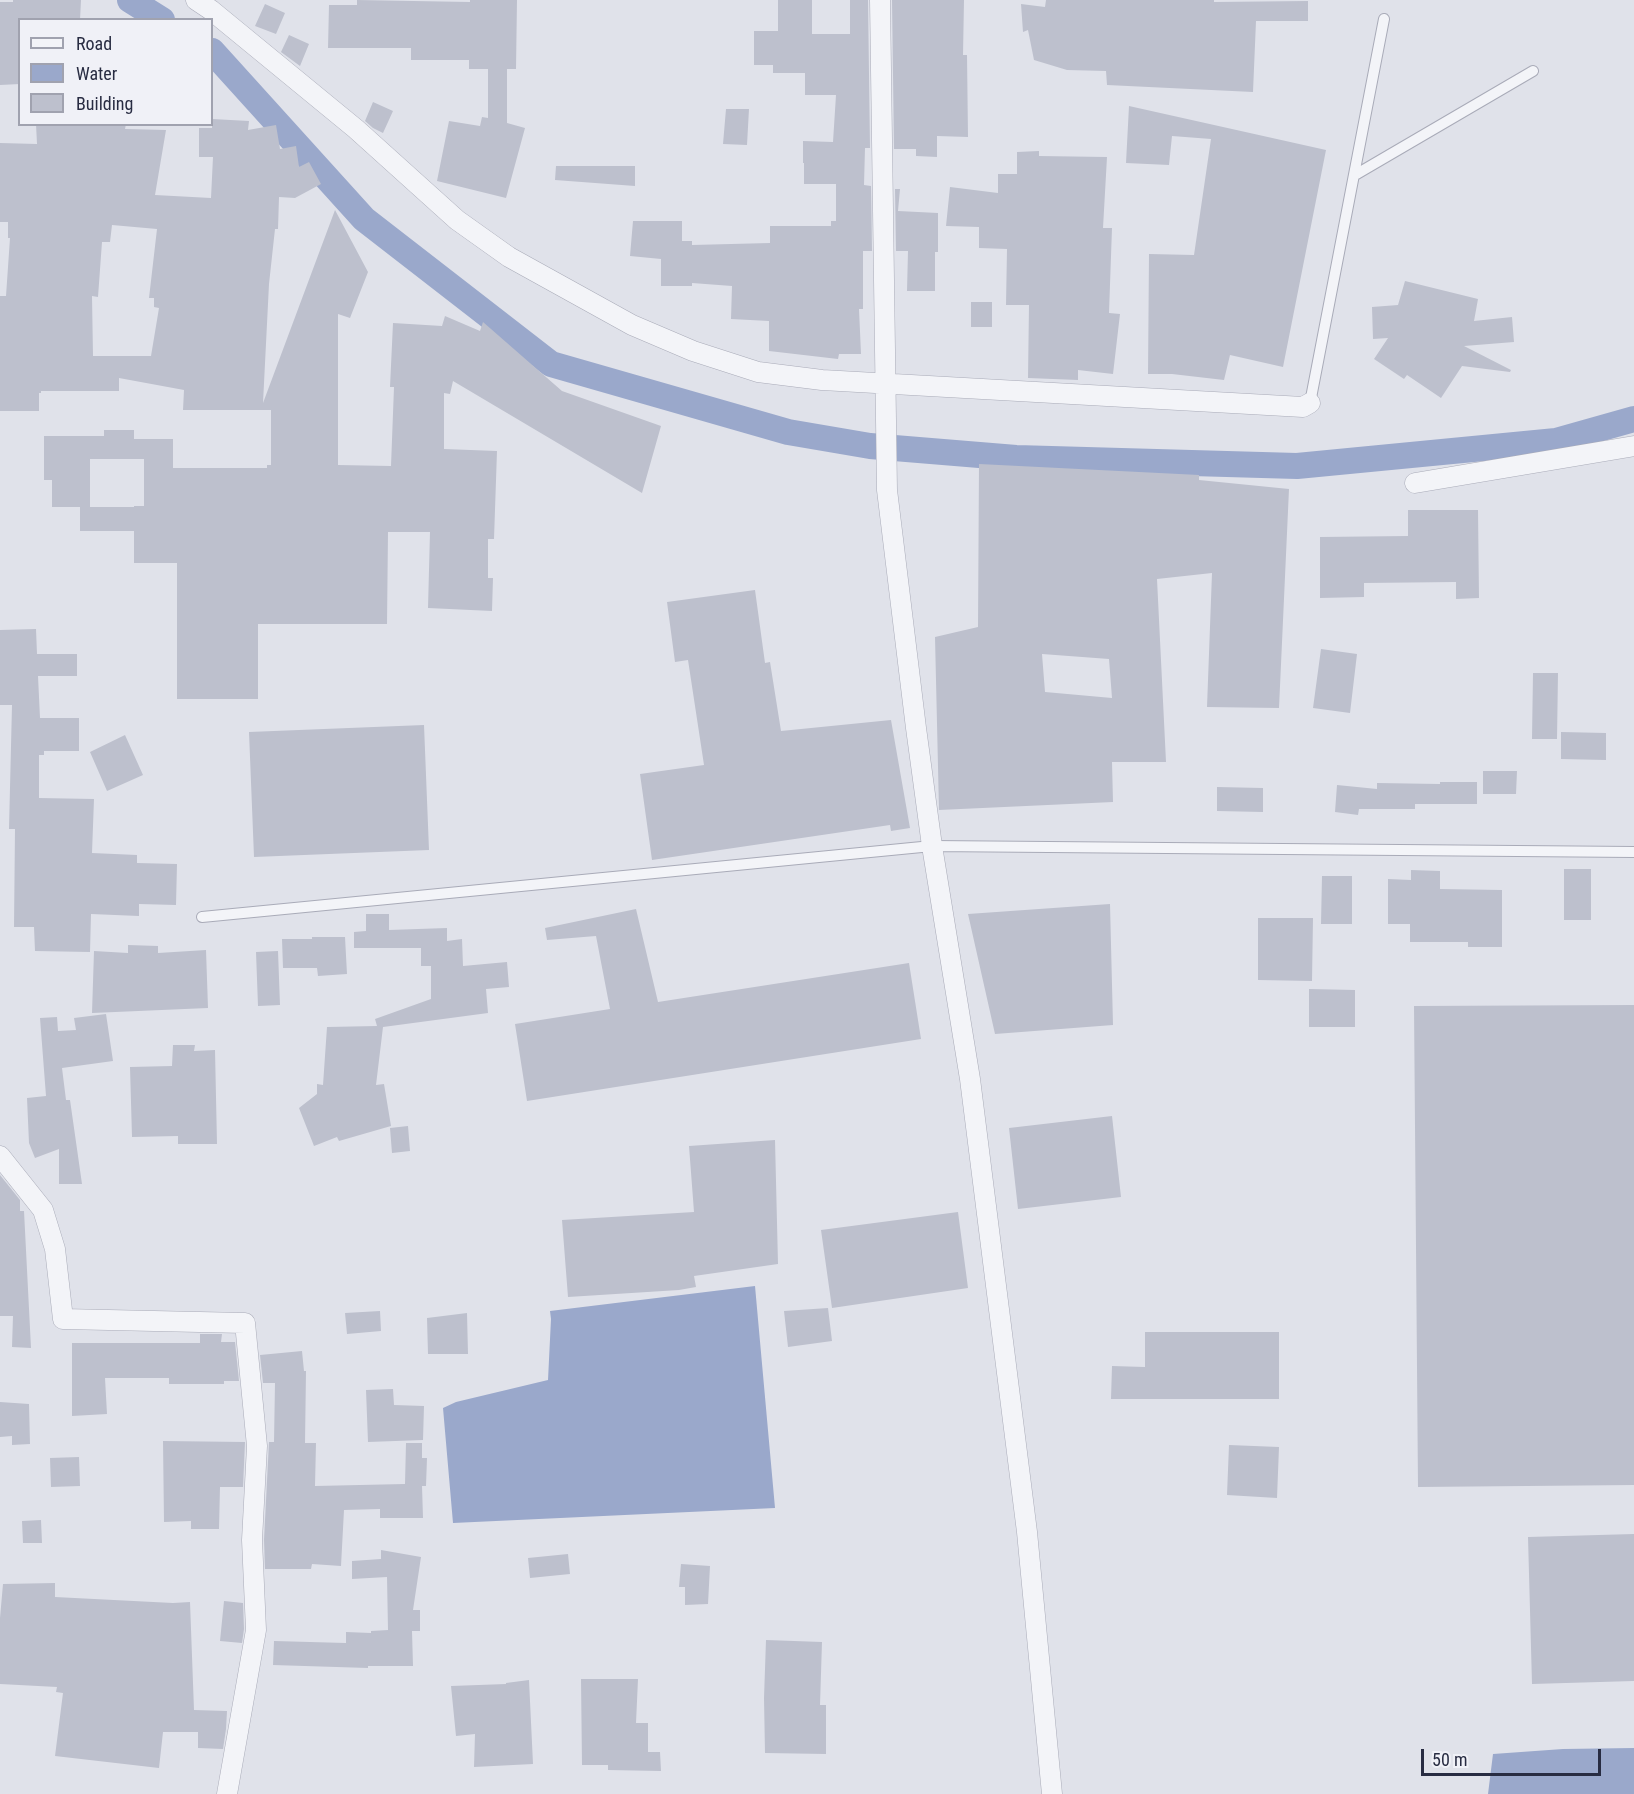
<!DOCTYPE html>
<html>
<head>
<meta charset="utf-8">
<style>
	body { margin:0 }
	#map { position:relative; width:1634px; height:1794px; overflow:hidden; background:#e0e2ea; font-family:"Roboto Condensed",sans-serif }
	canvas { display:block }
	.legend { position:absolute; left:18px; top:18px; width:195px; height:108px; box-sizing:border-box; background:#f0f1f7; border:2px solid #a0a2af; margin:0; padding:8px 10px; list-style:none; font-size:18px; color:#282c42 }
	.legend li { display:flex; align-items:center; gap:12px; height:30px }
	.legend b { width:30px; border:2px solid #a0a2af }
	.scale { position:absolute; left:1421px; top:1749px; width:180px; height:27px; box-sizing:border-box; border:3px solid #282c42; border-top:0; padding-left:8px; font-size:18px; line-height:21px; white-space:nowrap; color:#282c42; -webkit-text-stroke:4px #f0f1f7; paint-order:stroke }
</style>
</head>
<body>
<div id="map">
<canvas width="1634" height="1794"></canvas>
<ul class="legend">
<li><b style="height:8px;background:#f3f4f8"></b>Road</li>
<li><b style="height:16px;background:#9aa8cb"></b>Water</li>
<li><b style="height:16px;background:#bdc0cd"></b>Building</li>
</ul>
<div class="scale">50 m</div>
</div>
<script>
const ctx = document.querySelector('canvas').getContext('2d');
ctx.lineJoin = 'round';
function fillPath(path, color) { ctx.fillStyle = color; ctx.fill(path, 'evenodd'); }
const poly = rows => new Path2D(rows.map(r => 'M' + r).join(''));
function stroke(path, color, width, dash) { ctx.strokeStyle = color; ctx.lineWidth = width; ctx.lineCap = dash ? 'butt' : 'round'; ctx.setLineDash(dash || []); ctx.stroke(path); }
const water = poly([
	[755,1286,775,1508,453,1523,443,1408,456,1402,548,1380,551,1319,550,1311],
	[1634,1748,1634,1794,1488,1794,1493,1754,1563,1749]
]);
const canal = poly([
	[130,0,162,20],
	[212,51,364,219,551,364,788,432,870,446,1016,458,1297,466,1556,441,1634,419]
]);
const building = poly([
	[13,0,81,0,80,20,20,20,20,84,0,85,0,2,13,2],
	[357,0,470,2,470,0,517,0,516,69,507,69,507,123,525,128,506,198,437,181,449,121,480,126,482,117,488,118,488,69,469,69,469,60,411,60,411,48,328,48,329,5,357,5],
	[778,0,812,0,812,34,850,34,850,0,868,0,870,148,865,148,864,185,871,186,872,251,863,251,863,309,859,309,861,354,839,354,838,359,769,351,769,321,731,319,732,286,692,283,692,286,661,286,661,259,630,256,633,221,682,221,682,241,692,241,692,245,770,243,770,226,831,226,831,221,836,221,836,184,804,184,804,163,803,163,803,141,833,142,836,95,805,95,805,73,773,73,773,65,754,65,754,31,778,31],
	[892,0,964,0,963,55,967,55,968,137,937,136,937,157,916,156,916,149,894,149],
	[1046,0,1214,0,1214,2,1308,1,1308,21,1256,21,1253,92,1107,85,1106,71,1067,70,1034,60,1028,30,1023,32,1021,4,1045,7],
	[265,4,285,13,276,34,255,26],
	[289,35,309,44,300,66,281,52],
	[373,102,393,111,383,133,373,128,365,121],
	[1129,106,1326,150,1283,367,1230,355,1224,380,1172,374,1148,374,1149,254,1194,255,1211,139,1172,136,1169,165,1126,163],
	[726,109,749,109,747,145,723,144],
	[212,119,249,121,248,130,276,125,280,149,296,146,299,167,309,162,321,184,295,198,279,197,278,229,275,229,269,284,263,403,335,210,368,272,350,318,338,314,338,465,391,466,394,387,390,387,393,323,442,326,445,316,480,331,483,322,562,391,661,426,642,493,453,381,450,394,444,393,444,449,497,451,494,539,488,539,488,578,493,578,492,611,428,608,430,532,388,532,387,624,258,624,258,699,177,699,177,563,134,563,134,531,80,531,80,507,52,507,52,480,44,480,44,436,104,436,104,430,134,430,134,439,173,439,173,468,267,468,267,465,271,465,271,410,183,410,184,390,119,378,119,391,41,391,41,393,39,393,39,411,0,411,0,296,6,296,10,238,8,238,8,222,0,222,0,143,37,144,36,124,126,124,125,129,166,130,155,195,211,198,213,157,199,157,199,128,212,128],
	[112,225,157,229,149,298,154,298,154,307,159,308,151,356,93,356,92,296,98,297,102,242,110,242],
	[90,459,144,459,144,506,134,506,134,507,90,507],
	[1039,151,1039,156,1107,157,1103,228,1112,228,1109,313,1120,314,1113,374,1078,370,1078,380,1028,378,1029,305,1006,305,1007,249,979,248,979,227,946,226,950,187,998,193,998,174,1017,174,1017,152],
	[556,166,635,166,635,186,555,180],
	[895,189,900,189,898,211,938,213,938,252,935,252,935,291,907,291,908,251,896,251],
	[1405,281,1478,299,1474,321,1512,317,1514,342,1464,346,1511,370,1510,372,1462,366,1441,398,1407,375,1404,379,1374,359,1388,338,1373,339,1372,307,1398,305],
	[971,302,992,302,992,327,971,327],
	[979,464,1199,475,1199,480,1289,489,1279,708,1207,707,1212,573,1157,579,1166,762,1112,762,1113,802,939,810,935,637,978,627],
	[1042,654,1109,659,1112,698,1045,692],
	[1408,510,1478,510,1479,598,1456,599,1456,582,1364,583,1364,597,1320,598,1320,537,1408,536],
	[755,590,765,663,770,662,781,731,891,720,910,828,891,831,890,825,652,860,640,774,704,765,688,660,675,662,667,602],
	[36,629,37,654,77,654,77,676,38,676,40,718,79,718,79,751,44,751,44,755,39,755,39,798,94,799,92,853,137,855,137,863,177,864,176,905,139,904,139,916,91,914,90,952,35,951,34,927,14,927,15,829,9,829,12,705,0,705,0,630],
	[1321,649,1357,654,1350,713,1313,708],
	[1533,673,1558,673,1557,739,1532,739],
	[424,725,429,850,254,857,249,732],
	[1561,732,1606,733,1606,760,1561,759],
	[125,735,143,775,107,791,90,752],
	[1483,771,1517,771,1516,794,1483,794],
	[1440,782,1477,782,1477,804,1415,804,1415,809,1359,809,1358,815,1335,812,1337,785,1377,789,1377,783,1440,784],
	[1217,787,1263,788,1263,812,1217,811],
	[1564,869,1591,869,1591,920,1564,920],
	[1411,870,1440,871,1440,889,1502,890,1502,947,1468,947,1468,942,1410,942,1410,924,1388,924,1388,879,1411,880],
	[1322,876,1352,876,1352,924,1321,924],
	[1110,904,1113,1025,995,1034,968,914],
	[636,909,658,1002,909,963,921,1039,527,1101,515,1024,610,1009,596,936,547,940,545,928],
	[366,914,389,914,389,930,447,928,447,941,462,939,463,966,507,962,509,987,486,989,488,1013,383,1027,376,1085,384,1084,391,1126,339,1141,337,1137,314,1146,299,1108,317,1094,317,1084,323,1085,327,1027,377,1026,375,1019,431,999,431,966,421,966,421,948,354,948,354,932,366,931],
	[1258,918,1313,918,1312,981,1258,980],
	[312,937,345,937,347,974,318,976,317,968,283,968,282,939,312,939],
	[128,945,158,946,158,953,206,950,208,1008,92,1013,94,951,128,953],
	[278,951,280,1005,258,1006,256,952],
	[1309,989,1355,990,1355,1027,1309,1027],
	[1634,1005,1634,1485,1418,1487,1414,1006],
	[106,1014,113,1061,62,1068,66,1100,70,1100,82,1184,59,1184,59,1149,35,1158,29,1143,27,1098,46,1096,40,1018,57,1017,58,1031,76,1030,74,1018],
	[173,1045,195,1045,194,1051,215,1050,217,1144,178,1144,178,1136,132,1137,130,1067,172,1066],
	[1112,1116,1121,1197,1018,1209,1009,1128],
	[408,1126,410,1151,392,1153,390,1128],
	[775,1140,778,1264,694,1276,696,1287,679,1290,568,1297,562,1220,694,1212,689,1146],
	[0,1175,20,1200,20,1211,24,1211,31,1348,12,1347,13,1316,0,1316],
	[958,1212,968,1288,832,1308,821,1230],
	[828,1308,832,1341,788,1347,784,1311],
	[380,1311,381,1331,347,1334,345,1313],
	[467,1313,468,1354,428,1354,427,1318],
	[1145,1332,1279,1332,1279,1399,1111,1399,1112,1366,1145,1367],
	[200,1334,222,1334,221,1342,235,1342,239,1381,224,1381,224,1384,169,1384,169,1378,105,1378,107,1414,72,1416,72,1343,200,1343],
	[302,1351,304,1371,306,1371,305,1443,316,1443,315,1486,405,1484,406,1443,422,1443,422,1458,427,1458,426,1486,422,1486,423,1518,380,1518,380,1509,344,1510,341,1566,312,1564,311,1569,265,1569,264,1540,269,1442,274,1442,275,1383,263,1383,260,1355],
	[393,1389,394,1405,424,1406,423,1440,368,1442,366,1390],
	[0,1402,29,1404,30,1444,12,1445,12,1436,0,1437],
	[163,1441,245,1442,243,1487,220,1487,219,1529,191,1529,191,1521,164,1522],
	[1229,1445,1279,1447,1277,1498,1227,1495],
	[79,1457,80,1486,51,1487,50,1458],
	[41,1520,42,1543,23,1543,22,1521],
	[1634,1534,1634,1681,1532,1684,1528,1537],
	[381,1550,421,1557,413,1610,420,1610,420,1631,412,1631,413,1666,368,1666,368,1668,273,1665,274,1641,346,1643,346,1632,371,1633,371,1631,388,1630,387,1577,352,1579,352,1561,381,1559],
	[568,1554,570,1574,530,1578,528,1558],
	[681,1564,710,1566,708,1604,685,1605,685,1587,679,1587],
	[55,1583,55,1597,173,1603,190,1602,194,1710,227,1711,226,1729,223,1749,198,1748,198,1732,163,1732,159,1768,55,1756,63,1693,56,1692,57,1687,0,1684,0,1618,3,1584],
	[224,1601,243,1603,244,1629,242,1643,220,1641],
	[766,1640,822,1642,820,1705,826,1705,826,1754,765,1753,764,1698],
	[581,1679,638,1679,636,1723,648,1723,648,1752,660,1752,661,1771,608,1770,608,1765,582,1765],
	[529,1680,533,1764,474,1767,475,1734,456,1736,451,1686,506,1684,506,1683]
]);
const service = poly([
	[1355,175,1533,71],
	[1310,403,1384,19],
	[202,917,932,846,1634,852]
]);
const minor = poly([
	[196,0,211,10,356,129,457,220,509,257,632,325,693,351,758,372,822,380,1303,407,1310,403],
	[880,0,887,490,916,728,932,846,970,1079,1027,1532,1052,1794],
	[1415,483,1634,446],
	[0,1156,43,1210,55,1249,63,1319,245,1323,257,1446,252,1540,256,1630,227,1794]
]);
fillPath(water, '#9aa8cb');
stroke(canal, '#9aa8cb', 26);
fillPath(building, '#bdc0cd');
stroke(service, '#a9abb8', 12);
stroke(minor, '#a9abb8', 21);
stroke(service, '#f3f4f8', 10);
stroke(minor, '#f3f4f8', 20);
</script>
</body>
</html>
